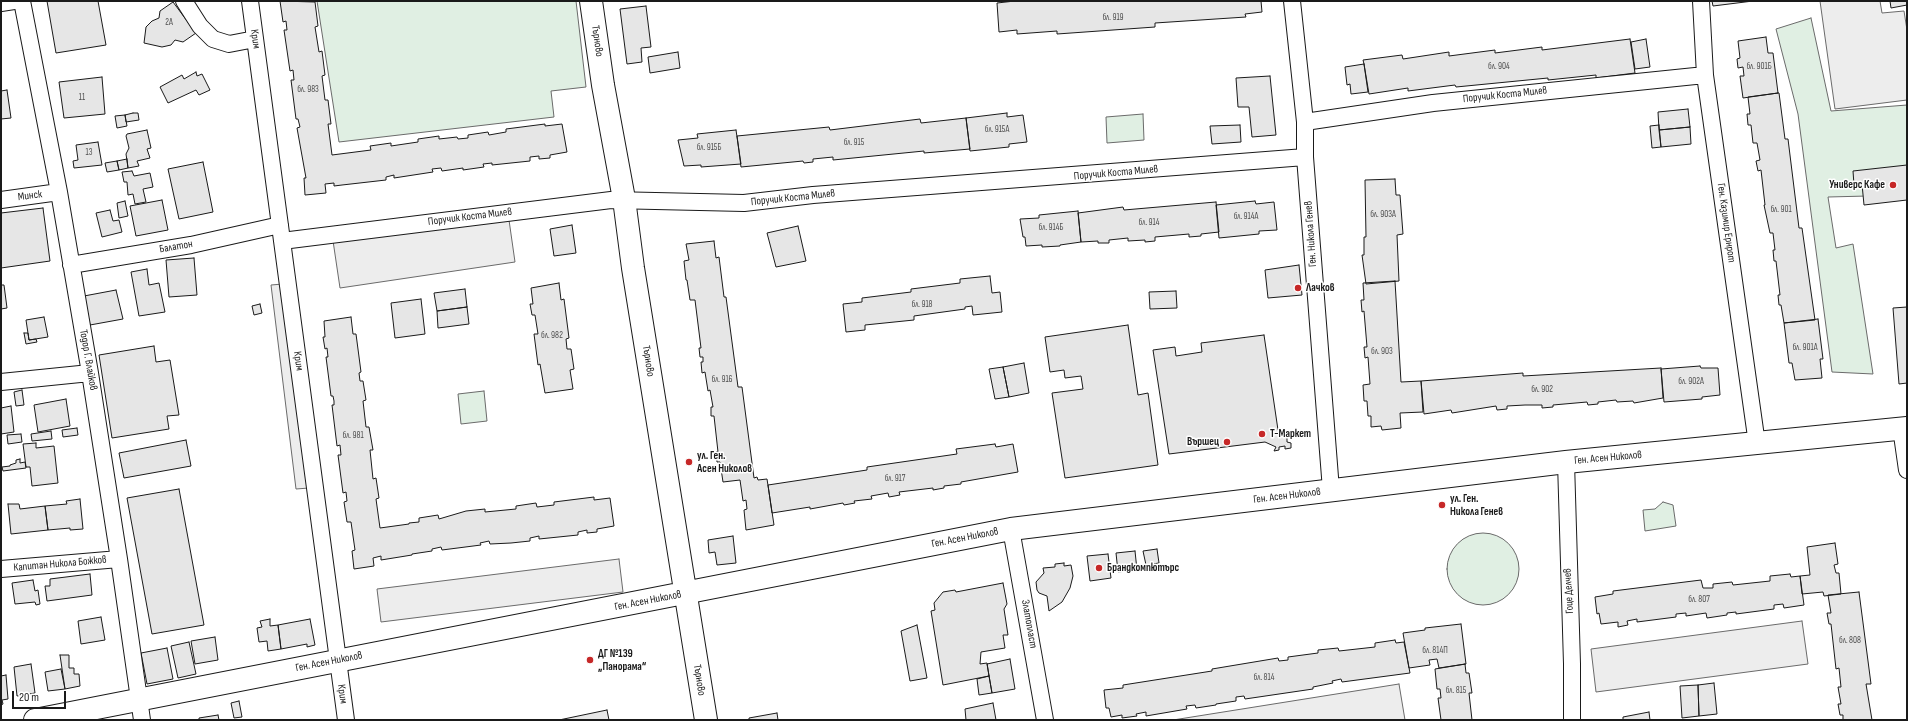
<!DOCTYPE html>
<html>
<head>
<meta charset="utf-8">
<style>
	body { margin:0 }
	#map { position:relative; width:1908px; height:721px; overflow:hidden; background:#fff; font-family:"Sofia Sans Condensed",sans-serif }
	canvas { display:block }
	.frame { position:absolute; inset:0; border:2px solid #1a1a1a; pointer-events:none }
	.scale { position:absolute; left:12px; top:691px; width:54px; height:18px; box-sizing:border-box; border:2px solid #1a1a1a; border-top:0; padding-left:5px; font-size:12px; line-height:14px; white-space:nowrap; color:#1a1a1a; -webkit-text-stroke:3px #fff; paint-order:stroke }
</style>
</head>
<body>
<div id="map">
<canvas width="1908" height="721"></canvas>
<div class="frame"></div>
<div class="scale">20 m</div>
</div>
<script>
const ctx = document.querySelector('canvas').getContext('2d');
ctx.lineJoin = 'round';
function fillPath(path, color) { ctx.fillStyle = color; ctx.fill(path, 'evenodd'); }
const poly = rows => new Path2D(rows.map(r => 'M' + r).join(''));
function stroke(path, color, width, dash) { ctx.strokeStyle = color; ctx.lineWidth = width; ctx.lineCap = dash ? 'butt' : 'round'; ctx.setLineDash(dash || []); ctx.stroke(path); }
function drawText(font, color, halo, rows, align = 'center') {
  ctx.font = font + ' "Sofia Sans Condensed",sans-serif'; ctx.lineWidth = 3; ctx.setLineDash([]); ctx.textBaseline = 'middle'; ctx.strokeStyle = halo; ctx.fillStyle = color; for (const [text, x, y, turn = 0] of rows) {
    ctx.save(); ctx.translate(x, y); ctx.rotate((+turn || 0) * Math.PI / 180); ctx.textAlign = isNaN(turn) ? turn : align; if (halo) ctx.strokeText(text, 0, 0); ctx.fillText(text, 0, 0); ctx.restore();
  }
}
const green = poly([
	[317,1,576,1,586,87,551,91,554,117,339,142,317,1],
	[1811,18,1831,111,1907,105,1907,195,1828,197,1836,248,1853,244,1873,374,1832,372,1798,114,1776,29,1811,18],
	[1143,114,1144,140,1107,143,1106,117,1143,114],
	[484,391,487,421,461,424,458,394,484,391],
	[1663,502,1673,505,1676,526,1645,531,1643,510,1655,509,1663,502],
	'1447 569a36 36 0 1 1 72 0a36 36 0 1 1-72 0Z'
]);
const parking = poly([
	[1820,1,1880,1,1882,13,1904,11,1907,30,1907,100,1835,109,1820,1],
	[508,213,515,262,340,288,332,234,508,213],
	[283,284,309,488,296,489,271,285,283,284],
	[619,559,623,592,381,622,377,589,619,559],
	[1802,621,1808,664,1596,692,1591,649,1802,621],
	[1399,684,1405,720,1173,720,1399,684]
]);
const building = poly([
	[47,1,98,1,106,45,56,53,47,1],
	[280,1,315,2,318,26,315,27,319,52,322,51,325,75,322,76,325,100,328,100,331,124,328,124,332,155,371,150,370,146,391,143,391,146,418,142,418,139,439,136,439,139,457,137,458,139,468,138,468,135,488,132,489,135,506,132,506,129,545,124,545,126,562,124,567,152,550,155,550,158,539,159,539,156,530,157,530,161,492,165,492,163,483,164,484,167,463,170,463,168,442,171,441,168,432,169,433,172,394,178,394,175,386,177,386,180,342,185,334,186,334,183,325,184,326,193,305,195,304,178,306,178,297,128,300,127,298,119,296,119,291,80,294,80,293,70,290,71,284,30,287,30,286,21,283,22,280,1],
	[1015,1,1261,1,1262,12,1245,14,1246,17,1155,23,1155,27,1057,34,1057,31,1017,34,1017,30,999,32,997,3,1015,1],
	[1712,1,1753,1,1713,6,1712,1],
	[1890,1,1907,1,1907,5,1891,8,1890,1],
	[173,2,196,33,183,42,175,40,171,45,162,47,144,43,146,27,152,21,159,18,160,11,173,2],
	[646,6,651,47,641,48,642,62,627,64,620,9,646,6],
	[1766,37,1768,53,1773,53,1778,93,1743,98,1740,76,1744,76,1743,67,1738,68,1737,59,1740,58,1738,41,1766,37],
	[1630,39,1635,73,1596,78,1596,75,1548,80,1548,78,1456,87,1455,85,1408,91,1408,88,1369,94,1364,64,1363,60,1402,55,1403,59,1449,52,1449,56,1495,50,1495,53,1542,47,1542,50,1630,39],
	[1646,39,1650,67,1635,69,1631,42,1646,39],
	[678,52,680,68,650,73,648,57,678,52],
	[1364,64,1368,92,1351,94,1350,84,1347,85,1345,67,1364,64],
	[196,72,197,76,202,74,210,90,199,95,196,90,168,103,160,87,182,75,184,79,196,72],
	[1270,76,1276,135,1252,137,1249,107,1238,107,1236,78,1270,76],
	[102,77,105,114,64,118,59,82,102,77],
	[7,90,11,118,1,119,1,91,7,90],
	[1778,93,1779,93,1785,139,1788,139,1799,228,1802,228,1815,320,1784,323,1781,305,1779,305,1778,295,1780,295,1776,261,1774,261,1773,250,1775,250,1773,233,1770,233,1764,205,1765,205,1761,170,1758,171,1756,161,1760,160,1757,143,1753,143,1751,125,1748,125,1747,114,1750,114,1748,97,1778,93],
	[1688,109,1690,127,1659,130,1658,112,1688,109],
	[133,113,138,113,139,120,126,122,125,115,133,113],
	[1007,113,1007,117,1023,115,1027,142,1009,144,1009,147,970,151,966,118,1007,113],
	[125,115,127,126,117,128,115,116,125,115],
	[966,118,970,149,924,153,924,151,833,160,833,157,813,159,813,162,804,163,803,161,741,167,737,136,829,127,830,130,920,119,921,123,966,118],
	[1240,125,1241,142,1212,144,1210,126,1240,125],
	[1659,125,1661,147,1652,148,1650,126,1659,125],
	[1690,127,1691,144,1661,147,1659,130,1690,127],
	[147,130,151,148,147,149,150,158,137,161,139,166,128,168,126,154,129,148,126,136,127,134,147,130],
	[736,130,741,164,701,167,701,165,684,166,678,140,698,138,697,134,736,130],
	[98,142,102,165,74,168,73,161,78,160,76,145,98,142],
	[127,159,128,168,119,170,117,161,127,159],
	[117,161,119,170,107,172,105,163,117,161],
	[203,162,213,212,179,219,168,169,203,162],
	[1907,165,1907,200,1864,205,1862,184,1854,185,1853,171,1907,165],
	[132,171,134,176,150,173,153,187,143,189,146,202,135,204,133,194,128,195,127,182,124,182,122,172,132,171],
	[1395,179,1396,195,1400,195,1403,234,1397,235,1399,281,1366,284,1362,255,1364,255,1364,237,1366,237,1365,180,1395,179],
	[162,200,168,230,136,236,130,206,162,200],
	[125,201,128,216,119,218,117,203,125,201],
	[1255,201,1256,204,1274,202,1277,230,1259,231,1259,234,1219,238,1216,205,1255,201],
	[1216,202,1219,232,1201,234,1201,236,1189,237,1189,234,1155,237,1155,241,1145,242,1145,240,1128,241,1128,238,1109,240,1109,243,1098,243,1098,241,1081,242,1078,213,1123,207,1124,210,1216,202],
	[43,208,50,261,1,268,1,213,43,208],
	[110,210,113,221,119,220,122,232,102,237,96,213,110,210],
	[1078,211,1081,242,1060,245,1060,246,1042,247,1042,245,1026,246,1025,237,1023,237,1020,219,1039,218,1039,215,1078,211],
	[572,225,576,253,554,256,550,229,572,225],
	[798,226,806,261,776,267,767,233,798,226],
	[714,241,716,258,719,257,724,297,726,297,738,387,742,387,754,478,757,477,758,480,767,479,774,525,746,530,744,510,747,509,746,500,743,501,740,480,723,482,720,462,717,462,716,452,718,452,714,416,711,416,711,407,713,407,710,390,708,391,705,372,702,373,701,362,703,362,703,357,700,357,699,348,701,348,695,300,690,300,687,280,686,280,684,261,689,260,686,244,714,241],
	[194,258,197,295,169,297,166,260,194,258],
	[1299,265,1302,295,1268,298,1265,270,1299,265],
	[147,269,149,285,159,283,165,312,139,316,131,272,147,269],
	[990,276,992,293,1000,292,1002,312,973,315,972,306,965,307,965,309,914,316,914,320,865,325,865,330,846,332,843,304,862,302,862,298,911,292,911,289,960,283,960,279,990,276],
	[1395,281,1401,382,1421,381,1423,412,1400,413,1401,428,1382,430,1381,426,1371,427,1371,416,1368,416,1367,401,1364,401,1363,385,1370,384,1368,357,1365,358,1364,347,1367,347,1364,311,1362,312,1361,300,1364,300,1363,283,1395,281],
	[559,283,561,300,564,299,569,338,566,339,567,349,571,349,574,369,570,370,573,389,545,393,540,364,538,365,534,334,538,334,535,315,532,315,530,304,533,304,531,288,559,283],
	[1,285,4,285,7,308,1,309,1,285],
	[465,289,467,307,437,311,434,293,465,289],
	[116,290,123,319,90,325,84,296,116,290],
	[1176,291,1177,308,1150,309,1149,292,1176,291],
	[421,299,425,334,395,338,391,303,421,299],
	[260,304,262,313,254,315,252,306,260,304],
	[467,307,469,324,438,328,437,311,467,307],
	[1907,307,1907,383,1899,384,1893,308,1907,307],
	[44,317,48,337,29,340,26,320,44,317],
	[351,317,353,334,356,334,361,372,359,373,360,381,363,381,366,400,363,401,366,427,369,427,373,450,370,450,373,479,376,478,379,498,376,499,380,528,409,524,409,523,419,522,419,518,438,515,439,519,466,511,485,509,485,512,516,509,516,506,536,503,537,507,554,505,554,502,594,497,594,500,610,498,614,526,597,529,597,532,587,533,587,530,578,532,578,535,539,539,539,536,530,538,530,541,511,543,490,544,489,541,480,543,481,545,442,550,441,547,432,549,432,551,412,554,412,555,381,560,381,556,373,558,374,566,354,569,352,551,355,550,351,522,347,522,344,502,347,501,346,492,343,493,338,455,341,455,340,445,337,446,332,405,334,405,334,401,333,396,331,396,326,357,328,357,327,348,325,349,323,337,325,337,324,321,351,317],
	[1818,319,1823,359,1820,359,1822,378,1795,380,1792,363,1789,363,1784,323,1818,319],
	[1128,325,1138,395,1148,393,1158,465,1065,478,1052,393,1083,389,1081,376,1065,378,1064,370,1050,372,1045,337,1128,325],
	[24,333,28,333,29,340,36,339,37,342,26,344,24,333],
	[1264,335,1278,430,1287,435,1287,431,1289,431,1290,437,1287,437,1287,442,1291,443,1291,448,1285,449,1285,446,1279,447,1279,450,1274,451,1276,447,1265,442,1169,454,1153,350,1175,347,1176,356,1202,352,1201,343,1264,335],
	[154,346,156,362,170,360,179,415,167,416,169,429,112,438,99,355,154,346],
	[1024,363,1029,393,1009,397,1003,367,1024,363],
	[1700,366,1701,368,1718,368,1720,395,1702,397,1702,399,1664,402,1661,369,1700,366],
	[1003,367,1009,397,995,399,989,369,1003,367],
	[1661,368,1663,398,1634,403,1633,401,1617,402,1616,400,1598,402,1598,404,1588,405,1587,402,1553,405,1553,407,1542,408,1542,405,1525,405,1507,406,1507,409,1497,410,1496,406,1452,413,1451,410,1424,414,1421,381,1523,373,1523,376,1661,368],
	[22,390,24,405,16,406,14,392,22,390],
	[66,399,70,426,38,432,34,405,66,399],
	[11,406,14,432,1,434,1,408,11,406],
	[77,428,78,435,63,437,62,430,77,428],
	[51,431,52,439,32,441,31,434,51,431],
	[21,434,22,442,8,444,7,435,21,434],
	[186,440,191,466,124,478,119,453,186,440],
	[36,443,36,448,54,446,58,483,32,486,30,467,26,467,23,444,36,443],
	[995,444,996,447,1013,444,1018,472,961,482,961,484,944,486,944,488,933,490,933,488,899,492,900,495,889,497,888,493,871,496,872,499,854,501,855,503,844,505,843,503,810,509,810,507,772,513,768,485,867,470,867,467,957,454,956,449,995,444],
	[20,459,20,463,25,462,26,468,3,471,2,467,10,466,10,465,16,463,16,460,20,459],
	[179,489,204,625,152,634,127,498,179,489],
	[80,499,83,529,70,530,70,528,48,530,45,506,67,504,66,501,80,499],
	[8,504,19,504,20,509,45,506,48,530,11,534,8,504],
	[733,536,736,563,717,565,715,552,709,553,708,540,733,536],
	[1835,543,1838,564,1834,565,1836,573,1839,573,1841,594,1824,596,1823,592,1802,594,1800,576,1810,575,1807,547,1835,543],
	[1157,549,1159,563,1146,565,1143,551,1157,549],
	[1135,551,1137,570,1118,572,1116,553,1135,551],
	[1108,554,1111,578,1090,581,1087,556,1108,554],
	[1064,563,1064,566,1071,565,1073,576,1070,588,1062,602,1049,611,1047,596,1039,593,1037,590,1036,582,1044,573,1043,568,1055,567,1055,564,1064,563],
	[90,574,92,595,47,601,45,586,50,586,50,579,90,574],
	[1790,574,1791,577,1800,576,1804,605,1784,608,1783,604,1774,605,1774,609,1736,614,1736,612,1727,613,1727,615,1707,618,1706,613,1686,616,1686,613,1676,614,1676,617,1637,622,1637,619,1627,621,1628,625,1618,627,1618,622,1601,624,1599,613,1597,614,1595,597,1613,594,1613,591,1701,580,1703,588,1713,588,1713,584,1732,582,1733,585,1770,581,1770,576,1790,574],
	[33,580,35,591,38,590,40,604,36,605,35,602,15,604,12,583,33,580],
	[1003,583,1007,604,1004,609,1008,635,1003,635,1005,648,981,652,980,664,987,663,989,676,943,685,931,611,935,610,934,603,943,592,955,590,956,592,1003,583],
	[1859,592,1871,684,1866,684,1872,720,1843,720,1843,715,1840,715,1838,704,1841,704,1838,687,1841,687,1839,668,1836,669,1831,624,1829,624,1827,613,1831,613,1828,595,1859,592],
	[101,617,105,640,81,644,78,621,101,617],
	[270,619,270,626,278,625,281,649,268,651,267,641,259,642,257,628,262,627,260,621,270,619],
	[310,619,315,645,307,647,307,644,281,649,278,625,310,619],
	[1461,624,1466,664,1439,668,1437,659,1429,660,1430,665,1409,668,1403,633,1425,630,1425,628,1461,624],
	[917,625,927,678,910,681,901,631,917,625],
	[215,637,218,660,195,664,191,641,215,637],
	[1395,640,1396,643,1404,642,1410,673,1342,682,1341,679,1332,681,1333,683,1313,687,1313,689,1245,699,1244,696,1236,697,1236,701,1216,704,1216,705,1196,708,1195,705,1186,706,1187,709,1146,716,1146,712,1136,714,1137,716,1122,718,1122,715,1111,717,1109,708,1106,708,1104,690,1123,688,1123,685,1212,671,1212,669,1278,658,1279,661,1288,660,1288,657,1318,653,1318,650,1338,648,1339,651,1375,647,1375,643,1395,640],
	[189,642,196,674,178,678,171,646,189,642],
	[167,648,173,679,147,684,141,653,167,648],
	[60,655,69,655,69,668,74,668,74,674,79,674,80,686,65,689,60,655],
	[1010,659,1015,689,992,693,987,664,1010,659],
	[31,664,35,693,17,696,14,667,31,664],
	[1465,664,1466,673,1469,673,1472,693,1469,693,1472,720,1441,720,1438,698,1441,698,1440,689,1437,689,1435,669,1465,664],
	[61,669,65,689,48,691,45,672,61,669],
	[6,675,8,699,2,700,3,704,1,705,1,676,6,675],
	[989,676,992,693,979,695,977,679,989,676],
	[1714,683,1717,714,1699,716,1698,685,1714,683],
	[1698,685,1699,716,1682,718,1680,686,1698,685],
	[239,701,242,717,234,718,231,703,239,701],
	[993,703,996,720,966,720,965,709,993,703],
	[607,710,609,720,559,720,607,710],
	[1649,712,1650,720,1623,720,1623,717,1649,712],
	[777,713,778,720,749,720,749,718,777,713],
	[218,715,219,720,199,720,199,718,218,715]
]);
const street = poly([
	[22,1,59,192,90,373,119,559,142,720],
	[184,1,200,26,213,39,229,44,255,39],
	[250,1,346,720],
	[1292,1,1305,122,1305,157,1331,490],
	[1701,1,1705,75,1757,444],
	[1,3,14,1],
	[1305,122,1433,103,1705,75],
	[1,200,59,192],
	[282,241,611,200,744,203,813,195,1305,157],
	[71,265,191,245,280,225],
	[1,382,90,373],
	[1901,428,1907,470],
	[1566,462,1572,664,1572,720],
	[1011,529,1045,720],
	[1,569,119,559]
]);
const secondary = poly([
	[591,1,603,85,624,199,633,268,706,720],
	[35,720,1011,529,1566,462,1907,428]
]);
const markers = [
	[1893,185,4,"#c62828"],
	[1298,288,4,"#c62828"],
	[1262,434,4,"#c62828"],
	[1227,442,4,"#c62828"],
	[689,462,4,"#c62828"],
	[1442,505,4,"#c62828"],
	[1099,568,4,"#c62828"],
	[590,660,4,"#c62828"]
];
const numberNames = [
	["бл. 919",1113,18],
	["2А",169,23],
	["бл. 904",1499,67],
	["бл. 901Б",1759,67],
	["бл. 983",308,90],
	["11",82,98],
	["бл. 915А",997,130],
	["бл. 915",854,143],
	["бл. 915Б",709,148],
	["13",89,153],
	["бл. 901",1781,210],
	["бл. 903А",1383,215],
	["бл. 914А",1246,217],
	["бл. 914",1149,223],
	["бл. 914Б",1051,228],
	["бл. 918",922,305],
	["бл. 982",552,336],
	["бл. 901А",1805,348],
	["бл. 903",1382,352],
	["бл. 916",722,380],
	["бл. 902А",1691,382],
	["бл. 902",1542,390],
	["бл. 981",353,436],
	["бл. 917",895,479],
	["бл. 807",1699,600],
	["бл. 808",1850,641],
	["бл. 814П",1435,651],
	["бл. 814",1264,678],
	["бл. 815",1456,691]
];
const streetNames = [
	["Крим",255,39,82],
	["Търново",597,41,82],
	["Поручик Коста Милев",1505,95,-6],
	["Поручик Коста Милев",1116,173,-5],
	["Минск",30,196,-7],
	["Поручик Коста Милев",793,198,-6],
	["Поручик Коста Милев",470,217,-7],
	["Ген. Казимир Ернрот",1726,223,82],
	["Ген. Никола Генев",1311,234,-94],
	["Балатон",176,247,-10],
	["Тодор Г. Влайков",88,360,80],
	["Крим",298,361,82],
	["Търново",648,361,81],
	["Ген. Асен Николов",1608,458,-5],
	["Ген. Асен Николов",1287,496,-7],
	["Ген. Асен Николов",965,538,-11],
	["Капитан Никола Божков",60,564,-5],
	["Гоце Делчев",1569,591,-93],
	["Ген. Асен Николов",648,601,-11],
	["Златопласт",1029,624,80],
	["Ген. Асен Николов",329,662,-11],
	["Търново",699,680,81],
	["Крим",342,694,82]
];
const poiNames = [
	["Универс Кафе",1885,185,"right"],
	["Лачков",1306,288],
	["Т-Маркет",1270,434],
	["Вършец",1219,442,"right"],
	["ул. Ген.",697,456],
	["Асен Николов",697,469],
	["ул. Ген.",1450,499],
	["Никола Генев",1450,512],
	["Брандкомпютърс",1107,568],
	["ДГ №139",598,654],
	["„Панорама“",598,667]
];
fillPath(green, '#e0efe3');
stroke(green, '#6a6a6a', 1);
fillPath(parking, '#ededed');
stroke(parking, '#6a6a6a', 1);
fillPath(building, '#e6e6e6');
stroke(building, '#1a1a1a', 1);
stroke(street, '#1a1a1a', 18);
stroke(secondary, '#1a1a1a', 24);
stroke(street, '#fff', 16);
stroke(secondary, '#fff', 22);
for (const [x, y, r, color] of markers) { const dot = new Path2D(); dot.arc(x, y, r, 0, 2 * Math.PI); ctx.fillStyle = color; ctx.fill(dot); stroke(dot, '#fff', 1.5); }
drawText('9px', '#4d4d4d', null, numberNames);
drawText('11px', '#1a1a1a', '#fff', streetNames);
drawText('bold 11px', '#1a1a1a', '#fff', poiNames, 'left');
</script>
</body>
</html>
